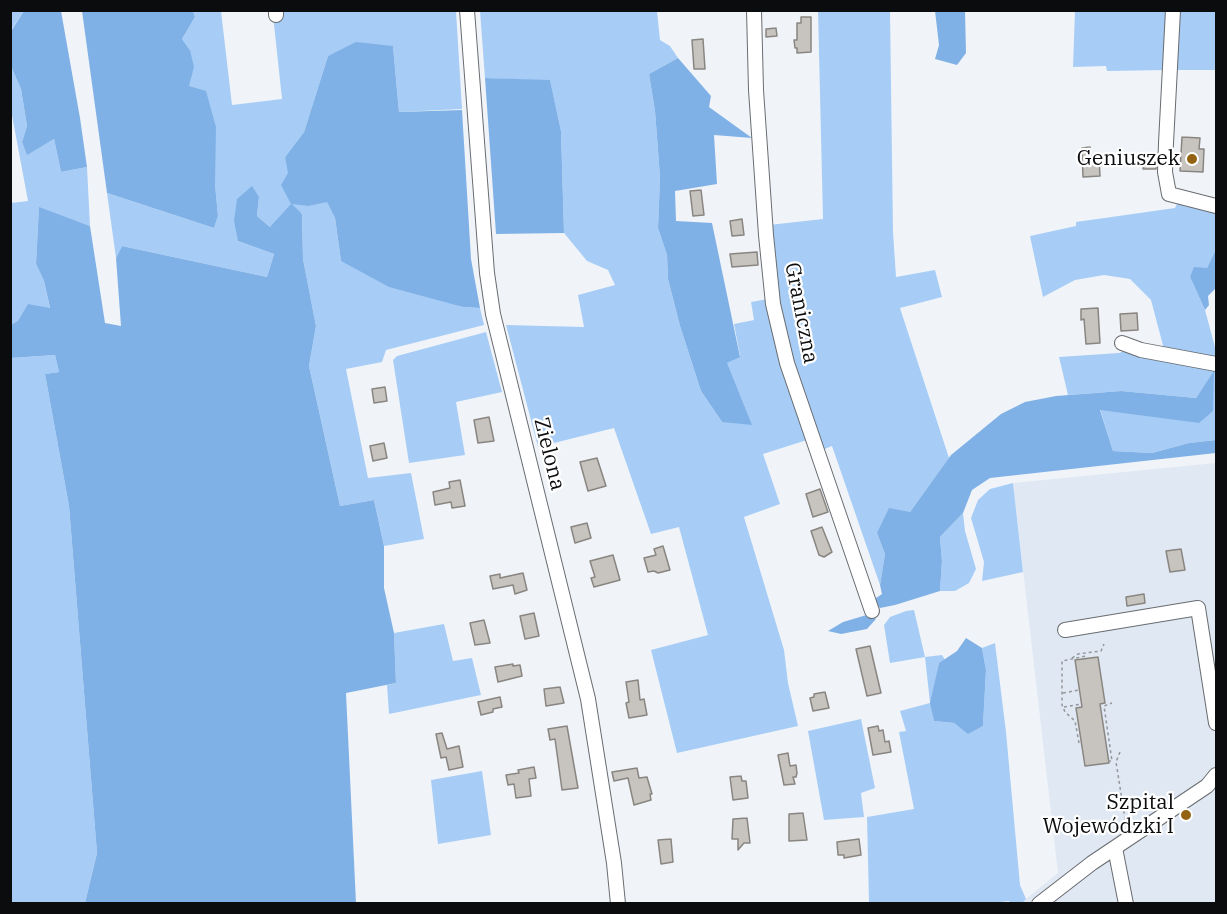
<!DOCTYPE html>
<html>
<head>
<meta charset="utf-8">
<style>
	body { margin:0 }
	#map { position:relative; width:1227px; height:914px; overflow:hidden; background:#f0f4f9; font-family:"IBM Plex Serif",serif }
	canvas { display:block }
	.frame { position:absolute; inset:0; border:12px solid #0b0c0e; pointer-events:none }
</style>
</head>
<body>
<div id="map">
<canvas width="1227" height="914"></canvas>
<div class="frame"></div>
</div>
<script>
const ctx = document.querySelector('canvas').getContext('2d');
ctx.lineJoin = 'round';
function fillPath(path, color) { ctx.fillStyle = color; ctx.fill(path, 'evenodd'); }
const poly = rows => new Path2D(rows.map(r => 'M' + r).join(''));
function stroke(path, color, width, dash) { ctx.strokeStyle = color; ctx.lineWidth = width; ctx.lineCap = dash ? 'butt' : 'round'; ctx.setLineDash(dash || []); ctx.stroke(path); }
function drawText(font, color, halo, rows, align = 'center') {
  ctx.font = font + ' "IBM Plex Serif",serif'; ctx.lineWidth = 4.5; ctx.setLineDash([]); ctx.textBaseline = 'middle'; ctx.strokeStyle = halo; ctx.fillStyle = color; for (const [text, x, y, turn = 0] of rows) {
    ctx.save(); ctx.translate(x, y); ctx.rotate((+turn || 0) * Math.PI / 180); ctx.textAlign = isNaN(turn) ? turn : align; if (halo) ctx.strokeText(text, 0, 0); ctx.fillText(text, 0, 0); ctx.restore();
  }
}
const built = poly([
	[1216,463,1216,903,1021,903,1058,873,1013,483]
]);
const green = poly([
	[11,11,24,11,11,30],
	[193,11,221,11,232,105,282,99,273,15,280,11,456,11,462,109,399,112,393,46,328,56,304,132,285,157,309,206,327,201,335,218,341,261,463,307,480,308,484,325,386,350,382,362,346,369,368,478,411,473,424,539,384,546,374,500,340,506,309,366,316,326,303,259,302,213,270,227,257,216,259,197,238,241,274,254,267,277,122,246,116,258,107,193,214,228,218,216,215,184,188,86,190,50,182,39,195,17],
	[480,11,657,11,660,40,670,46,678,58,649,74,655,111,660,177,658,228,667,255,668,279,680,326,701,391,722,422,727,363,740,356,734,324,754,320,751,302,768,299,807,440,763,454,780,504,744,517,784,650,788,683,798,726,677,753,651,650,708,635,679,527,651,534,614,428,538,447,506,325,584,327,578,295,615,285,608,270,587,261,564,233,561,131,550,81,485,78],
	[818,11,890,11,893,232,896,277,935,270,942,297,900,308,949,458,910,512,877,533,885,554,880,585,832,446,820,451,787,346,776,297,769,225,823,219],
	[1075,11,1171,11,1167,70,1107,71,1106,66,1073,67],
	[1176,11,1216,11,1216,70,1172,70],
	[10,64,21,89,27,126,22,142,27,154,54,139,61,172,87,167,90,226,39,208,36,264,44,281,50,309,11,325,11,203,28,201,11,110],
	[1178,202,1186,207,1191,202,1216,208,1216,252,1207,268,1190,277,1205,310,1216,351,1216,361,1165,353,1151,300,1130,279,1104,275,1075,280,1043,297,1030,236,1076,226,1076,222,1175,208],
	[486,332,502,392,456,402,465,455,409,463,393,360,397,356],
	[1129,349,1216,369,1216,440,1189,443,1152,453,1113,451,1100,409,1199,422,1214,373,1196,398,1121,391,1068,395,1059,357,1119,353],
	[55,355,59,372,45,374,69,506,97,853,85,903,11,904,11,358],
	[1013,483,1023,572,982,581,984,562,971,518,978,500,990,489],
	[963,513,965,531,976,569,969,583,955,591,940,591,942,561,940,537],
	[914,610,925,657,942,655,945,660,939,663,931,703,934,721,954,723,968,733,983,726,986,670,982,648,995,643,1006,732,1020,885,1026,899,1021,904,1010,903,1009,901,983,904,869,903,867,817,914,809,899,732,906,731,900,711,930,703,925,657,890,663,884,625,890,617,906,611],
	[444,624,453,661,472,658,481,695,389,714,387,685,396,683,394,633],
	[861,719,875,788,861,793,864,817,824,820,808,731],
	[482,771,491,835,438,844,431,780]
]);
const forest = poly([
	[24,11,61,11,80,118,87,167,61,172,54,139,27,155,22,142,27,126,21,89,10,64,11,31],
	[82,11,193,11,195,17,182,39,190,50,194,67,189,86,206,91,216,127,215,184,218,216,214,228,107,193],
	[935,11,965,11,966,53,957,65,935,59,939,45],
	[356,42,393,46,399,112,462,110,471,259,480,308,463,307,389,287,341,261,335,218,327,202,309,206,292,204,302,214,303,259,316,326,309,366,340,506,374,500,384,546,384,588,394,633,396,683,346,693,356,903,85,903,97,853,69,506,45,374,59,372,55,355,11,358,11,325,18,321,28,304,50,308,44,281,36,264,39,207,90,226,105,323,121,326,116,258,122,246,267,277,274,254,238,241,234,221,237,199,252,186,259,197,257,216,270,227,291,204,281,185,288,173,285,157,304,132,328,56],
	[678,58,711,96,709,107,752,138,714,135,717,184,675,191,676,221,712,223,740,357,727,363,752,425,722,422,701,391,680,326,668,279,667,255,658,228,660,177,655,111,649,74],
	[485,78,550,80,561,131,564,233,496,234],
	[1215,252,1216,288,1208,296,1209,305,1205,310,1190,277,1194,267,1207,268],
	[1214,371,1213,411,1199,423,1100,410,1113,451,1152,453,1189,443,1216,440,1216,453,990,478,972,490,963,513,940,537,942,561,940,591,895,605,880,608,873,600,882,594,880,585,885,554,877,533,889,508,910,512,951,455,1001,414,1025,402,1056,396,1121,391,1196,398],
	[870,614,876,619,867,629,841,634,828,631,843,622],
	[966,638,982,648,986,670,983,726,968,734,954,723,934,721,930,703,939,663,957,651]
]);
const building = poly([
	[801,17,811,17,811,52,797,53,797,48,795,48,794,40,797,40,797,23,801,23,801,17],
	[776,28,777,36,766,37,766,29,776,28],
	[703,39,705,69,694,69,692,40,703,39],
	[1182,137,1200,138,1199,149,1204,149,1203,172,1180,171,1182,137],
	[1090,147,1091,159,1099,158,1100,176,1083,177,1082,148,1090,147],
	[1144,153,1157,153,1156,169,1143,169,1144,153],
	[701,190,704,215,693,216,690,191,701,190],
	[742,219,744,235,732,236,730,221,742,219],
	[757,252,758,265,732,267,730,254,757,252],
	[1098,308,1100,343,1086,344,1084,319,1081,320,1081,309,1098,308],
	[1137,313,1138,330,1121,331,1120,314,1137,313],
	[385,387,387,401,374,403,372,389,385,387],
	[489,417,494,441,478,443,474,420,489,417],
	[384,443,387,458,373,461,370,446,384,443],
	[597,458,606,486,588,491,580,462,597,458],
	[460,480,465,506,452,508,451,502,435,505,433,492,450,488,449,482,460,480],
	[820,489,828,512,813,517,806,494,820,489],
	[587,523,591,538,575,543,571,527,587,523],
	[822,527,832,552,824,557,819,555,811,531,822,527],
	[663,546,670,570,658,573,654,571,648,572,644,558,656,555,654,549,663,546],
	[1181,549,1185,570,1170,572,1166,551,1181,549],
	[613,555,620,580,594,587,591,578,595,577,590,561,613,555],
	[523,573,527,590,515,594,513,585,493,589,490,576,500,574,500,578,523,573],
	[1144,594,1145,603,1127,606,1126,597,1144,594],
	[534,613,539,636,525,639,520,616,534,613],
	[484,620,490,643,475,645,470,623,484,620],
	[870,646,881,693,867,696,856,649,870,646],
	[1098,657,1105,703,1100,704,1109,763,1085,766,1076,708,1082,707,1075,660,1098,657],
	[513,664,513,666,520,665,522,676,498,682,495,667,513,664],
	[638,680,640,700,644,699,647,715,629,718,626,703,629,702,626,682,638,680],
	[560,687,564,703,546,706,544,689,560,687],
	[825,692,829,708,813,711,810,698,814,697,814,694,825,692],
	[500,697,502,707,493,709,493,712,481,715,478,702,500,697],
	[567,726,578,788,562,790,555,739,550,740,548,729,567,726],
	[878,726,879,731,883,730,885,742,889,741,891,752,873,755,868,728,878,726],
	[442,733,447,749,459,746,463,767,449,770,446,757,441,758,436,734,442,733],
	[788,753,790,766,796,765,797,773,796,777,793,777,795,784,784,785,778,755,788,753],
	[534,767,536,778,529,779,531,796,516,798,514,784,508,785,506,775,519,773,518,770,534,767],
	[637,768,639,778,647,777,652,794,650,794,651,800,634,805,628,778,614,781,612,772,637,768],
	[741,776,742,781,746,781,748,798,733,800,730,777,741,776],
	[803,813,807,840,789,841,789,814,803,813],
	[747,818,750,843,744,843,738,850,738,839,732,839,733,819,747,818],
	[671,839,673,862,661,864,658,840,671,839],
	[859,839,861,855,844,858,844,855,838,855,837,842,859,839]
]);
const path = poly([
	[1072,658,1078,654,1101,651,1104,644],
	[1063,693,1079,690],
	[1064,707,1081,704],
	[1079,743,1075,721,1065,712,1062,705,1062,661,1086,656],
	[1120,752,1116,762,1126,825],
	[1108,761,1112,761,1104,706,1112,703]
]);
const minor = poly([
	[276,10,276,15],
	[467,10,487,273,493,314,588,699,614,863,618,904],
	[754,10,756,90,766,235,773,304,787,363,872,611],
	[1173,10,1166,143,1165,172,1169,194,1216,206],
	[1122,343,1141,350,1216,364],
	[1065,630,1198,608,1216,723],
	[1115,848,1126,904],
	[1039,904,1092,863,1207,786,1216,775]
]);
const markers = [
	[1192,159,6,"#936311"],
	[1186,815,6,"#936311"]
];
const poiNames = [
	["Geniuszek",1180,159],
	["Szpital",1174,803],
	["Wojewódzki I",1174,827]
];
const streetNames = [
	["Graniczna",801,313,79],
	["Zielona",549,454,76]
];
fillPath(built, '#dfe8f3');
fillPath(green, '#a7cdf6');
fillPath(forest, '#80b1e6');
fillPath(building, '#c7c3be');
stroke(building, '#898581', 1.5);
stroke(minor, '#696c70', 16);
stroke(path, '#95979b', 1.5, [3, 3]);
stroke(minor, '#fff', 14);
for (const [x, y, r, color] of markers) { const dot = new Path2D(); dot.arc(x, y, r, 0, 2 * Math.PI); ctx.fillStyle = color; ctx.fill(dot); stroke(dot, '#fff', 2); }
drawText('21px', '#0b0c0e', '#fff', poiNames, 'right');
drawText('21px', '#0b0c0e', '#fff', streetNames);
</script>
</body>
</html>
